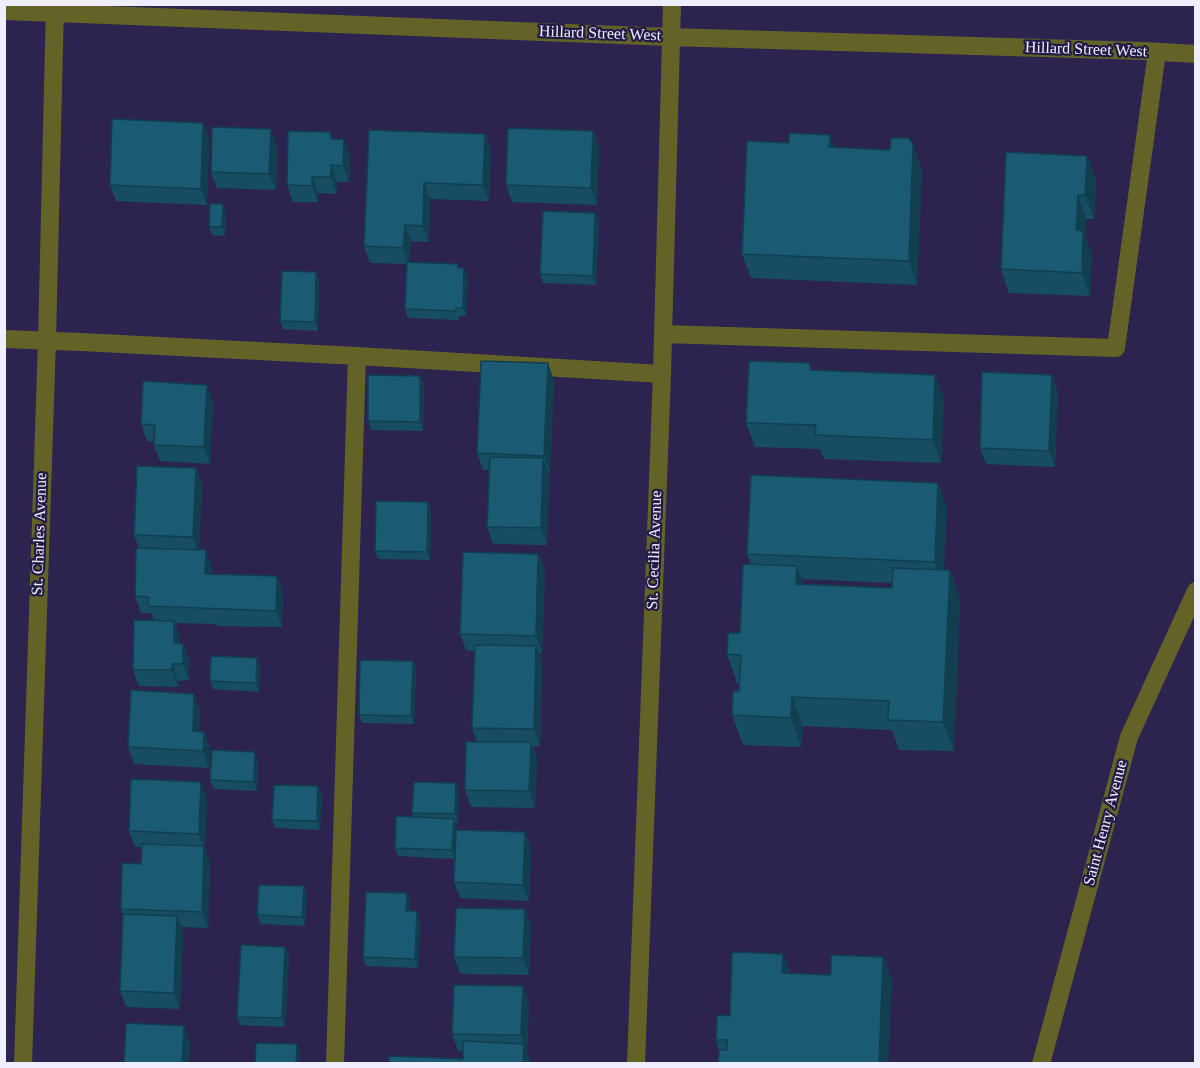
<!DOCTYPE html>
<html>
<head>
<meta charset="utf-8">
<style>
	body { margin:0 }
	#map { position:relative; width:1200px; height:1068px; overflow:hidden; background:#2c244f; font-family:Georgia,serif }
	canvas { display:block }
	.frame { position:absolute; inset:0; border:6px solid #efeeff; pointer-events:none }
</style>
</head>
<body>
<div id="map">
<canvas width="1200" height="1068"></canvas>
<div class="frame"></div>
</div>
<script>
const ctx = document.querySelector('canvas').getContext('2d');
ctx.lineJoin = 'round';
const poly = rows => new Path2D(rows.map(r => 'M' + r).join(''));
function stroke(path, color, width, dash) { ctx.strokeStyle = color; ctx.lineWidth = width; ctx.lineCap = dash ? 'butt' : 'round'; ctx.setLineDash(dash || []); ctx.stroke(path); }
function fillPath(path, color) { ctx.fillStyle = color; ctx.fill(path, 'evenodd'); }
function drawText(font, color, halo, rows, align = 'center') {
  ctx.font = font + ' Georgia,serif'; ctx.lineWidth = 4.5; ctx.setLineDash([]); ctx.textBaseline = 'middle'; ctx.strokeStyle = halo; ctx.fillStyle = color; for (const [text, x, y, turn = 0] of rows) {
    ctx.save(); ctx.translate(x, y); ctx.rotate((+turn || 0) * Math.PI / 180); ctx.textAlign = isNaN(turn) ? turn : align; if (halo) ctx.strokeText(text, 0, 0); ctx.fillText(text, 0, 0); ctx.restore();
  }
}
const minor = poly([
	[4,11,670,37,1144,51,1196,54],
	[663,334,1116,348,1157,52],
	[4,339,81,342,357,356,662,374],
	[23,1064,47,341,55,4],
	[335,1064,357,356],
	[636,1064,662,374,672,4],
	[1041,1064,1129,737,1196,591]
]);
const wall = poly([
	[369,130,485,134,491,151,489,201,430,199,429,242,411,241,409,262,464,268,468,277,466,316,459,316,459,320,408,318,405,309,407,264,370,263,364,246],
	[593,131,599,147,597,205,512,202,506,185],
	[330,132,333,139,350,156,349,182,337,182,337,194,318,193,318,202,293,202,287,185],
	[209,139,207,205,116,201,110,185],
	[277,146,276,190,217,188,211,172],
	[834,147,922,169,917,285,751,278,742,254],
	[1006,152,1096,179,1094,219,1086,219,1085,236,1092,254,1090,296,1009,293,1001,269],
	[226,213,225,236,212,235,209,227],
	[595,213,599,222,596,285,543,283,540,274],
	[316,272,319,281,318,331,283,329,280,321],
	[813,370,944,398,941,463,824,459,820,449,755,447,746,423],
	[420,376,424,384,423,431,371,430,368,421],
	[554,380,550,472,548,472,549,475,547,545,493,544,487,527,489,470,483,470,477,453],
	[1058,391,1055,467,986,464,980,448],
	[213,401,210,464,160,461,154,445,154,441,147,441,141,424],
	[196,468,202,485,199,550,212,567,212,574,277,576,283,593,282,627,217,626,217,624,175,623,180,638,180,644,183,644,189,660,189,680,178,681,178,687,139,686,133,670,154,621,151,613,141,613,135,596,139,548,134,535],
	[947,507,944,569,950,570,960,599,954,751,899,750,892,730,803,726,801,747,743,745,732,715,739,691,740,684,737,683,727,654,740,633,751,565,747,554],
	[802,579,892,583,892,588,803,584],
	[431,510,430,560,378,559,375,551],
	[538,554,545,570,542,653,539,653,542,663,540,746,533,746,537,758,535,808,471,807,465,790,477,742,472,728,474,651,466,650,460,634],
	[413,661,416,669,414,724,362,723,359,715],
	[260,667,259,692,213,689,210,681],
	[194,694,200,711,199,731,204,732,210,748,209,768,134,764,128,747],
	[258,760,257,791,214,789,210,780],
	[459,792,458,823,455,823,457,830,525,832,531,849,529,901,460,898,454,882,455,859,398,856,395,848,413,817,412,813],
	[322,795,320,830,275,828,272,820],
	[207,799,205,848,210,862,208,928,181,927,183,933,180,1009,126,1007,120,991,123,916,121,909,141,864,142,847,135,847,129,831],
	[407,893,410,902,409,911,417,911,420,920,418,968,366,966,363,957],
	[307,895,305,926,261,924,257,915],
	[531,926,529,975,460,974,454,957],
	[285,947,289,956,285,1027,240,1025,237,1017],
	[783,954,790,973,831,975,883,957,892,981,888,1064,718,1064,719,1050,716,1040,730,1016],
	[529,1003,527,1052,530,1060,463,1059,463,1051,458,1051,452,1034]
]);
const shadedWall = poly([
	[203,123,209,139,207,205,201,189],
	[271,129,277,146,276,190,269,174],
	[593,131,599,147,597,205,591,188],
	[485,134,491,151,489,201,483,185],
	[830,135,839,158,829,147],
	[344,139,350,156,349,182,343,166],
	[913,145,922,169,917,285,909,261],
	[1087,156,1096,179,1094,219,1085,195],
	[331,165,337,182,337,194,331,177],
	[312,177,318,193,318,202,312,186],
	[424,183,430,199,429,242,423,226],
	[1078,195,1086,219,1085,236,1092,254,1090,296,1082,273,1076,230],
	[223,204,226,213,225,236,222,227],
	[595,213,599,222,596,285,593,276],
	[405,225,411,241,409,264,403,248],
	[464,268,468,277,466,316,463,308],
	[316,272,319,281,318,331,315,322],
	[548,363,554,380,550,472,544,456],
	[935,375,944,398,941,463,933,440],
	[1052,375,1058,391,1055,467,1049,451],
	[420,376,424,384,423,431,420,422],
	[207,385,213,401,210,464,204,447],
	[543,458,549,475,547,545,541,528],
	[196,468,202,485,199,554,193,537],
	[938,483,947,507,943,586,935,562],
	[428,502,431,510,430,560,427,552],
	[206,550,212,567,211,591,205,574],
	[538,554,545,570,542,653,536,636],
	[797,566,808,596,796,584],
	[950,570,960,599,954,751,943,722],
	[277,576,283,593,282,627,276,611],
	[174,621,180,638,180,660,174,643],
	[183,644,189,660,189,680,183,664],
	[536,646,542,663,540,746,534,729],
	[257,658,260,667,259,692,256,683],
	[413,661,416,669,414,724,411,716],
	[172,664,178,681,178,687,172,670],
	[194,694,200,711,199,747,193,731],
	[792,697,803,726,801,747,791,718],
	[204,732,210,748,209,768,203,751],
	[531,742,537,758,535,808,529,791],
	[255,752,258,760,257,791,254,782],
	[201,782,207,799,205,848,210,862,208,928,202,912,204,848,199,834],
	[456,783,459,792,458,823,455,814],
	[318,786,322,795,320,830,317,821],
	[454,819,457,827,455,859,452,850],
	[525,832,531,849,529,901,523,885],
	[304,886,307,895,305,926,302,917],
	[407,893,410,902,409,919,406,911],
	[525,909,531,926,529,975,523,958],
	[417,911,420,920,418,968,415,959],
	[177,916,183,933,180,1009,174,993],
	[285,947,289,956,285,1027,282,1018],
	[783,954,791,978,782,973],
	[883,957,892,981,888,1064,879,1064],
	[523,986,529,1003,527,1052,530,1060,530,1064,523,1064,524,1044,521,1035],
	[184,1026,190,1043,189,1064,182,1064],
	[297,1044,300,1053,299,1064,296,1064]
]);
const building = poly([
	[112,119,203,123,201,189,110,185,112,119],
	[212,127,271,129,269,174,211,172,212,127],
	[508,128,593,131,591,188,506,185,508,128],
	[369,130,485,134,483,185,424,183,423,226,405,225,403,248,364,246,369,130],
	[288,131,330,132,331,139,344,139,343,166,331,165,331,177,312,177,312,186,287,185,288,131],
	[789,133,830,135,829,147,890,150,891,138,909,138,913,145,909,261,742,254,747,141,789,143,789,133],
	[1006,152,1087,156,1085,195,1078,195,1076,230,1083,231,1082,273,1001,269,1006,152],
	[210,204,223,204,222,227,209,227,210,204],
	[543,211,595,213,593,276,540,274,543,211],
	[407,262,458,264,458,268,464,268,463,308,456,308,456,311,405,309,407,262],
	[282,271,316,272,315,322,280,321,282,271],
	[481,361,548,363,544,456,477,453,481,361],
	[749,361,810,363,810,370,935,375,933,440,815,435,816,425,746,423,749,361],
	[982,372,1052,375,1049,451,980,448,982,372],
	[368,375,420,376,420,422,368,421,368,375],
	[143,381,207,385,204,447,154,445,155,425,141,424,143,381],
	[490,457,543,458,541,528,487,527,490,457],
	[137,466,196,468,193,537,134,535,137,466],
	[751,475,938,483,935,562,747,554,751,475],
	[376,501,428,502,427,552,375,551,376,501],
	[136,548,206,550,205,574,277,576,276,611,148,606,149,597,135,596,136,548],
	[463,552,538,554,536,636,460,634,463,552],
	[743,564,797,566,796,584,892,588,893,568,950,570,943,722,888,720,889,701,792,697,791,718,732,715,733,691,739,691,741,655,727,654,728,633,740,633,743,564],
	[134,620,174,621,174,643,183,644,183,664,172,664,172,670,133,670,134,620],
	[475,645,536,646,534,729,472,728,475,645],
	[211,656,257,658,256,683,210,681,211,656],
	[360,660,413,661,411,716,359,715,360,660],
	[131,690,194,694,193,731,204,732,203,751,128,747,131,690],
	[466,742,531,742,529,791,465,790,466,742],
	[212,750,255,752,254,782,210,780,212,750],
	[131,779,201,782,199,834,129,831,131,779],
	[414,782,456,783,455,814,412,813,414,782],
	[274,785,318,786,317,821,272,820,274,785],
	[396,816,454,819,452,850,395,848,396,816],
	[456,830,525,832,523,885,454,882,456,830],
	[142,844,204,846,202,912,121,909,122,863,141,864,142,844],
	[259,885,304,886,302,917,257,915,259,885],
	[366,892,407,893,406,911,417,911,415,959,363,957,366,892],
	[456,908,525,909,523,958,454,957,456,908],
	[123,914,177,916,174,993,120,991,123,914],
	[241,945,285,947,282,1018,237,1017,241,945],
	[732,952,783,954,782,973,831,975,831,955,883,957,879,1064,718,1064,719,1050,727,1050,727,1040,716,1040,717,1015,730,1016,732,952],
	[454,985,523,986,521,1035,452,1034,454,985],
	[126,1023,184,1026,182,1064,124,1064,126,1023],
	[463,1041,524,1044,523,1064,389,1064,389,1056,463,1059,463,1041],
	[256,1043,297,1044,296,1064,255,1064,256,1043]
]);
const streetNames = [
	["Hillard Street West",600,34,2],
	["Hillard Street West",1086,50,2],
	["St. Charles Avenue",40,534,-88],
	["St. Cecilia Avenue",655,550,-88],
	["Saint Henry Avenue",1106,823,-75]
];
stroke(minor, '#636328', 18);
fillPath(wall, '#164d63');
fillPath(shadedWall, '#123f50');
fillPath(building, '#1a5a73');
stroke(building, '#123f50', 1.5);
drawText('16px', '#efeeff', '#221a44', streetNames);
</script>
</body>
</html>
